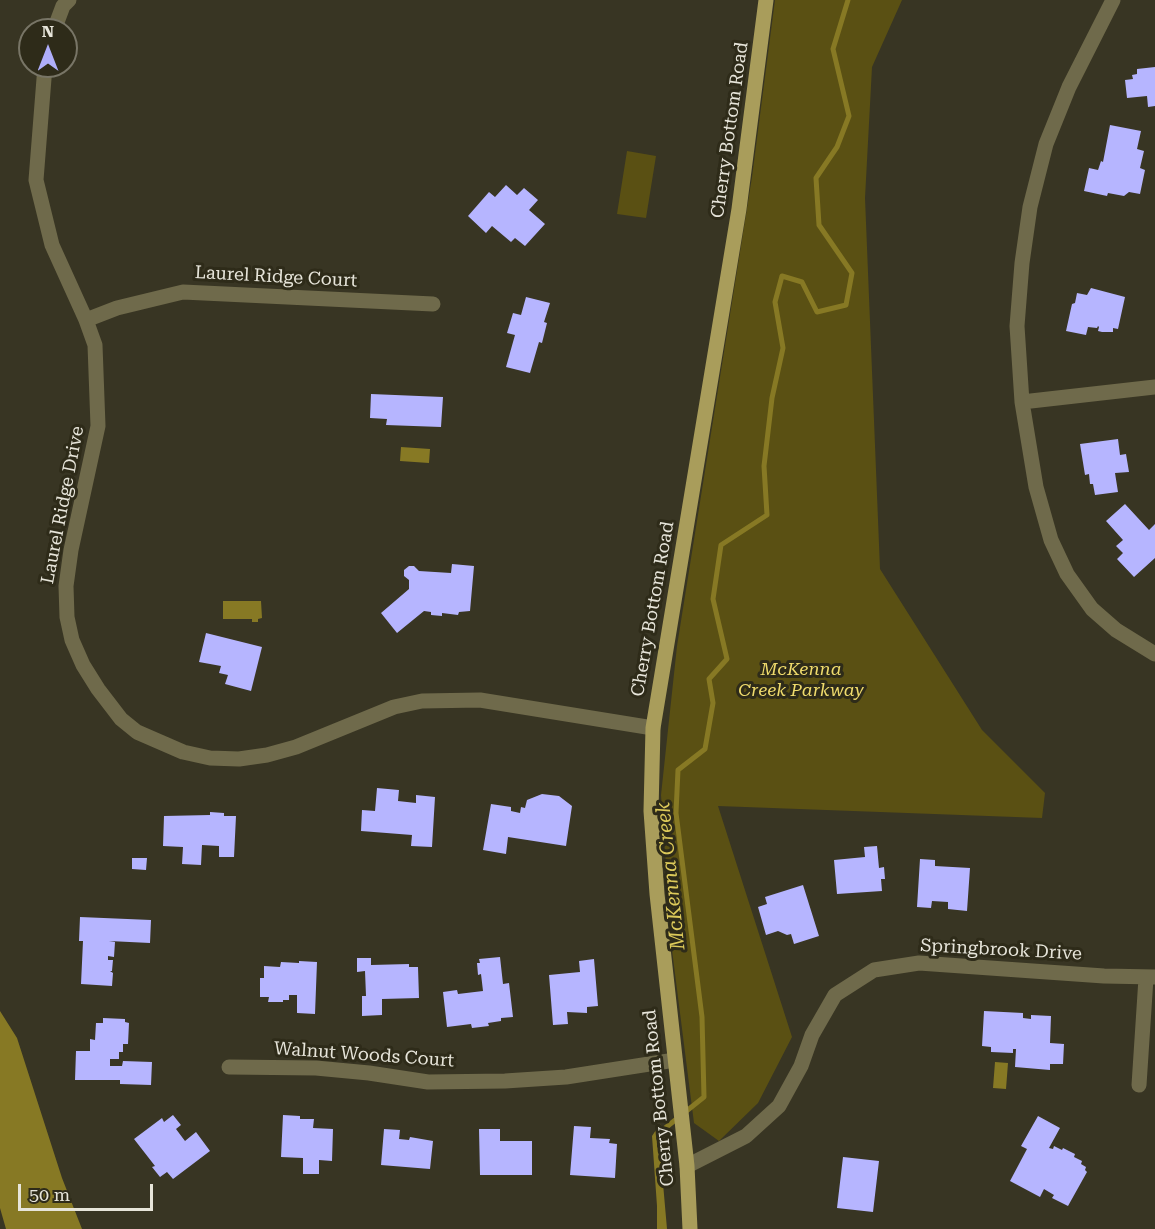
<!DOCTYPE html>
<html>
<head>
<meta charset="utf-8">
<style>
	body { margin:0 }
	#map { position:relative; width:1155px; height:1229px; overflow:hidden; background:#383523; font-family:"Roboto Serif",serif }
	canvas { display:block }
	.north { position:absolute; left:18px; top:18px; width:60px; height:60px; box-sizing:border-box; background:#2e2b19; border:2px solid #787566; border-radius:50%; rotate:0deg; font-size:16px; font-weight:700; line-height:24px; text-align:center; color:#e7e5da }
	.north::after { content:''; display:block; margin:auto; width:21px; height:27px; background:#afaefa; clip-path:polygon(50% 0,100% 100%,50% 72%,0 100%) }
	.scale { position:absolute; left:18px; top:1184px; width:135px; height:27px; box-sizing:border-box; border:3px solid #e7e5da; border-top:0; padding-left:8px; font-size:18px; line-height:21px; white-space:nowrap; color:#e7e5da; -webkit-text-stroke:4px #2e2b19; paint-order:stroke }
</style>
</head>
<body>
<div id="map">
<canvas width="1155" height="1229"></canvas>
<div class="north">N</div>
<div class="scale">50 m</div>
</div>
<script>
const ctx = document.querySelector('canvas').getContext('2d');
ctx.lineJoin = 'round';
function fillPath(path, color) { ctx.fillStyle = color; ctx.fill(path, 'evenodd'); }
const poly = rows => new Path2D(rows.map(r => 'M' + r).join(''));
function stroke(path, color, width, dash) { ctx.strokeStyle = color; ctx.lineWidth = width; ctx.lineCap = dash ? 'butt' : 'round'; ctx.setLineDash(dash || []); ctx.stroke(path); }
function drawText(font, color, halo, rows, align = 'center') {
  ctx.font = font + ' "Roboto Serif",serif'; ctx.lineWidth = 6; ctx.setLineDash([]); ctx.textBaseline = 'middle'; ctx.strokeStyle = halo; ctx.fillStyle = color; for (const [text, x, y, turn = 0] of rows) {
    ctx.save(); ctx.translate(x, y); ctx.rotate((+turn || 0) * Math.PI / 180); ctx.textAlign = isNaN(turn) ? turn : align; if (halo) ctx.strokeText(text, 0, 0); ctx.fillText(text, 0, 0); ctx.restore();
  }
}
const green = poly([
	[775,0,902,0,872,67,865,198,880,569,982,730,1045,793,1042,818,718,806,792,1037,758,1103,719,1141,694,1123,672,950,661,795,677,646,752,177],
	[627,151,656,156,646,218,617,214]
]);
const water = poly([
	[401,447,430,449,429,463,400,461],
	[223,601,261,601,262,618,258,619,258,622,252,622,252,619,223,619],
	[0,1011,17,1038,62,1178,82,1229,6,1229,0,1208],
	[995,1062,1008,1063,1006,1089,993,1088],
	[660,1124,666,1131,660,1149,667,1229,657,1229,657,1206,652,1136]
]);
const stream = poly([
	[659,1133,704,1097,702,1017,676,813,678,770,705,749,713,703,709,679,727,659,713,599,721,545,767,515,764,466,772,398,783,348,775,302,782,276,802,282,817,312,846,305,852,273,819,225,816,178,837,147,849,116,833,49,848,0]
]);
const building = poly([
	[1155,67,1155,106,1148,107,1147,96,1127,98,1125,80,1133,79,1132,75,1137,74,1137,69],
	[1110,125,1141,131,1137,149,1144,151,1140,168,1145,170,1140,194,1129,192,1124,196,1108,193,1107,196,1084,191,1089,168,1098,170,1101,161,1103,162],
	[506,185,517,195,524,188,538,200,529,210,545,224,525,246,515,238,511,242,492,226,486,233,468,216,489,192,495,197],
	[1091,288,1125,297,1118,329,1113,328,1113,332,1102,332,1098,331,1099,327,1098,326,1097,328,1088,327,1086,335,1066,331,1072,304,1075,303,1077,293,1087,295],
	[526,297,550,303,544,322,547,323,542,343,539,342,530,373,506,367,515,335,507,333,513,313,521,315],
	[371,394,443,397,441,427,386,425,387,419,370,418],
	[1118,439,1120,455,1126,454,1129,472,1115,473,1118,492,1095,495,1093,484,1090,484,1089,474,1085,475,1080,444],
	[1125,504,1149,530,1155,524,1155,558,1134,577,1117,559,1123,553,1116,546,1123,540,1106,521],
	[452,564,474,566,470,611,459,612,458,615,442,613,442,616,431,615,431,612,424,611,397,633,381,613,409,589,409,580,404,576,404,570,409,566,414,566,419,571,451,573],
	[206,633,262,647,251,691,225,684,228,675,219,673,221,666,199,662],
	[377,788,399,790,398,801,416,803,416,795,435,797,432,847,411,846,412,835,361,831,362,810,375,811],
	[542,794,559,796,572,806,566,846,508,837,506,854,483,850,491,804,511,807,511,811,520,813,521,807,525,808,527,800],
	[210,812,224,813,224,816,236,816,234,857,219,857,219,846,202,845,201,865,182,864,183,847,163,846,164,816,210,815],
	[877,846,879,868,884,867,885,879,881,879,882,891,837,894,834,860,865,857,864,847],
	[132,858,147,858,146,870,132,869],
	[920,859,935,860,935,866,970,868,967,911,948,909,948,902,932,901,931,908,917,907],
	[803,885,819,936,794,944,791,934,787,935,778,931,766,935,758,907,767,904,765,897],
	[80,917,151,920,150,943,109,941,115,942,114,957,108,956,108,960,113,960,112,971,110,971,113,973,112,986,81,984,83,941,79,941],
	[500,957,503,984,509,983,513,1017,501,1018,501,1021,488,1023,489,1026,472,1028,471,1024,447,1027,443,992,457,990,458,994,483,991,481,974,478,975,477,963,480,963,479,959],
	[357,958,371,958,371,965,409,964,409,967,418,967,419,998,382,999,382,1015,362,1016,362,996,366,996,365,971,357,972],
	[594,959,598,1006,587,1007,587,1013,567,1012,568,1024,553,1025,549,975,580,972,579,961],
	[299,961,317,962,315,1014,297,1013,297,995,289,995,289,1000,283,1000,283,1002,268,1002,269,997,260,997,260,978,264,978,264,966,280,967,281,962,299,963],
	[984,1011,1023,1013,1023,1018,1031,1019,1031,1015,1051,1016,1050,1043,1064,1044,1063,1064,1050,1064,1050,1070,1015,1067,1016,1049,1013,1049,1013,1053,991,1052,991,1047,982,1046],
	[103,1018,125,1019,125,1022,129,1023,128,1044,123,1044,123,1052,119,1052,119,1059,110,1059,110,1066,122,1066,123,1061,152,1062,151,1085,120,1084,120,1080,75,1080,76,1051,90,1051,90,1039,95,1040,96,1023,103,1023],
	[173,1115,181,1125,176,1129,185,1141,196,1132,210,1151,173,1179,167,1172,160,1177,152,1167,155,1166,134,1139,162,1118,164,1122],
	[283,1115,300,1116,300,1119,314,1119,313,1128,333,1129,332,1161,319,1160,319,1174,303,1174,303,1158,281,1157],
	[1038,1116,1060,1128,1049,1148,1053,1149,1054,1146,1062,1150,1063,1148,1075,1154,1074,1157,1082,1161,1081,1164,1086,1167,1085,1170,1087,1172,1068,1206,1052,1198,1054,1195,1044,1189,1040,1197,1010,1181,1027,1149,1021,1146],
	[574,1126,591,1127,590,1138,610,1139,609,1143,617,1144,615,1178,570,1175],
	[384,1129,400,1130,399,1139,409,1140,410,1137,433,1141,430,1169,381,1165],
	[479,1129,500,1129,500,1141,532,1141,532,1175,480,1175],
	[843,1157,879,1161,873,1212,837,1208]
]);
const minor = poly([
	[1113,0,1069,87,1046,144,1030,207,1022,263,1017,326,1022,402,1036,487,1051,540,1067,574,1092,609,1116,630,1155,654],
	[54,30,63,6,69,0],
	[45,66,36,180,52,245,86,320,95,345,98,426,71,550,66,586,67,617,72,640,83,665,98,689,121,719,137,732,183,752,210,758,239,759,267,755,296,747,394,707,422,701,480,700,653,728],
	[86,320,117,308,183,292,433,304],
	[1022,402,1155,387],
	[229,1067,316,1068,369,1073,428,1082,505,1081,566,1077,675,1060],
	[1139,1085,1146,978],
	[687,1166,746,1136,779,1106,801,1066,812,1035,835,995,874,970,919,963,1104,976,1155,977]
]);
const major = poly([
	[690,1229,687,1166,657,894,651,811,653,728,739,209,766,0]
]);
const streetNames = [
	["Cherry Bottom Road",730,130,-82],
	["Laurel Ridge Court",276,277,3],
	["Laurel Ridge Drive",63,505,-79],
	["Cherry Bottom Road",653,609,-80],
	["Springbrook Drive",1001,950,3],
	["Walnut Woods Court",364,1055,4],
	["Cherry Bottom Road",659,1098,-96]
];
const parkNames = [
	["McKenna",801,670],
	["Creek Parkway",801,691]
];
const waterNames = [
	["McKenna Creek",671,876,-96]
];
fillPath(green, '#5a5013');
fillPath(water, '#877924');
stroke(stream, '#877924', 5);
fillPath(building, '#b6b5ff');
stroke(minor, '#6f6a4b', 15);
stroke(major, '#a99d5b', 15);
drawText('18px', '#e7e5da', '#2e2b19', streetNames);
drawText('italic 18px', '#efdb6c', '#2e2b19', parkNames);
drawText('italic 20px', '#ddca5a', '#2e2b19', waterNames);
</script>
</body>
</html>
